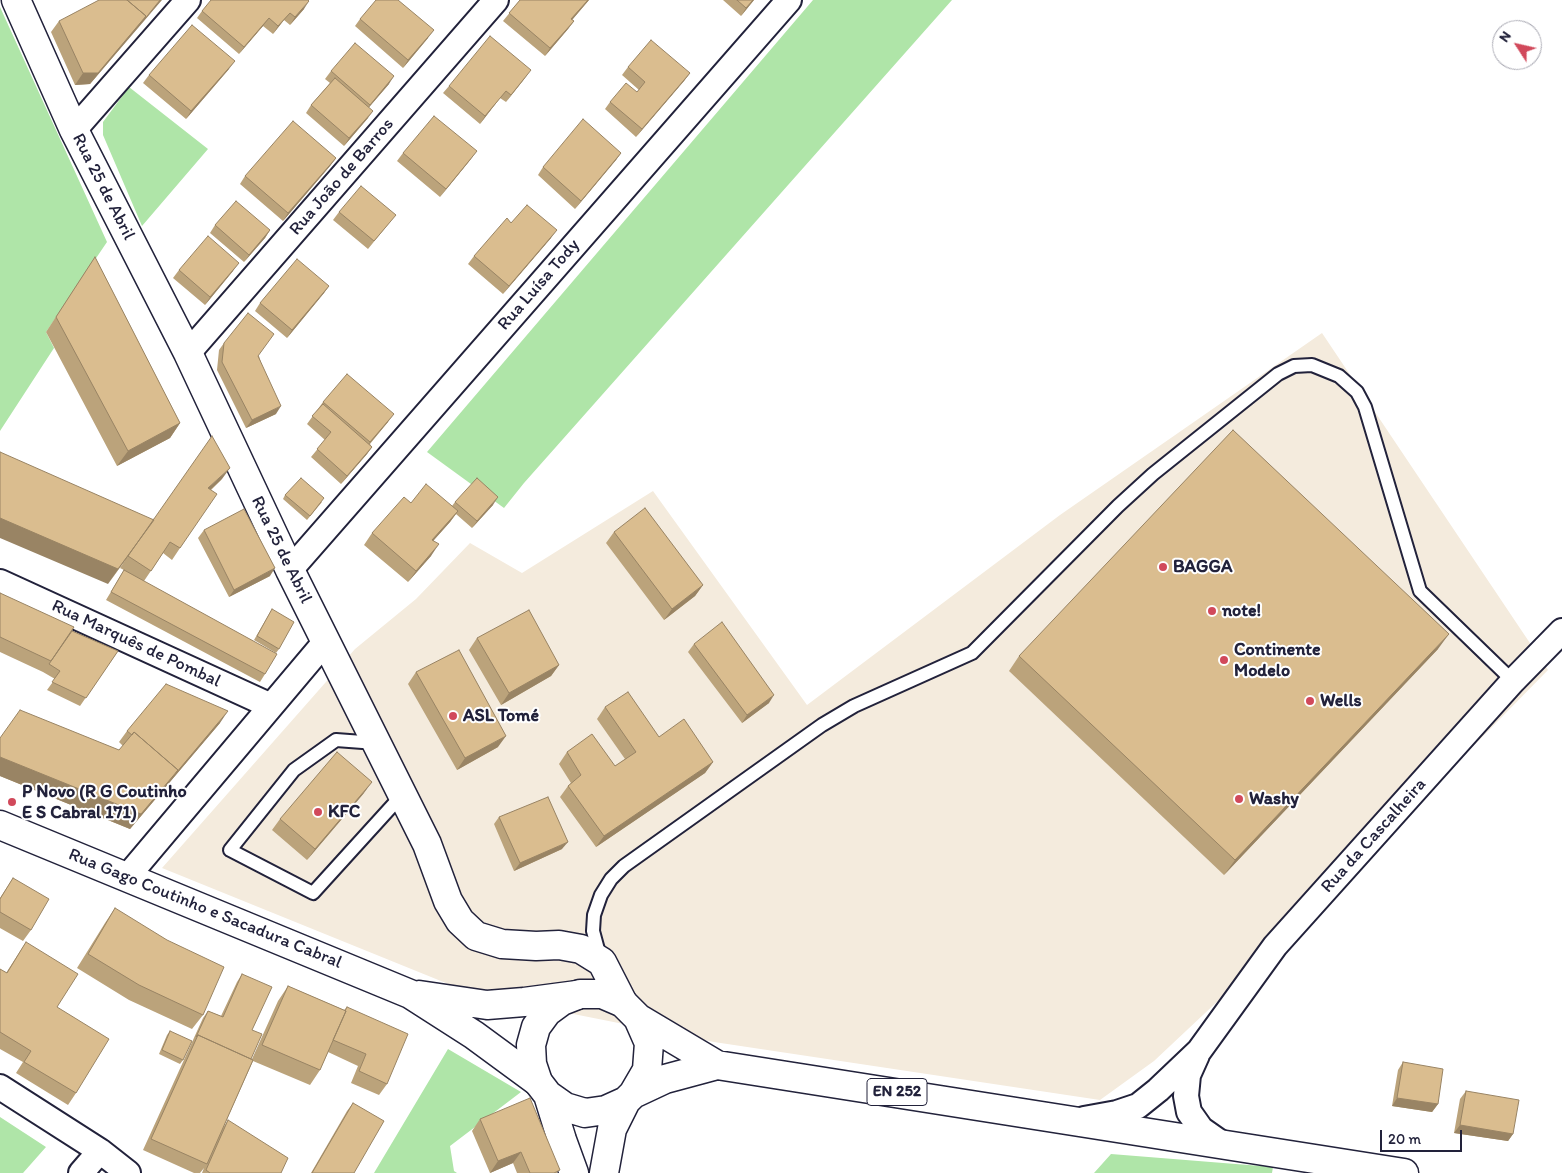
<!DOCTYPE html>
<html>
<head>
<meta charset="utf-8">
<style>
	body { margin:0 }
	#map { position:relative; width:1562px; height:1173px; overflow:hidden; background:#fff; font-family:Itim,sans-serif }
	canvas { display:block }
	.north { position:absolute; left:1492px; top:20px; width:50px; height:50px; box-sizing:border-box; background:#fff; border:1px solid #a7a7b1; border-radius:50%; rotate:305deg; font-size:14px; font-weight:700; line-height:20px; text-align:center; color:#22223b }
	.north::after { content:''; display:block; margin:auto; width:18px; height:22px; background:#d1495b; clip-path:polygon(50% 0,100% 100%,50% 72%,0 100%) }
	.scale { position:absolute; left:1380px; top:1130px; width:82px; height:22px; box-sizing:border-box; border:2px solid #22223b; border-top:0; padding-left:6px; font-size:15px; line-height:18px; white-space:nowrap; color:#22223b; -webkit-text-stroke:4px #fff; paint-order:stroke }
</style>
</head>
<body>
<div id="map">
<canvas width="1562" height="1173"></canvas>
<div class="north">N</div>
<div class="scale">20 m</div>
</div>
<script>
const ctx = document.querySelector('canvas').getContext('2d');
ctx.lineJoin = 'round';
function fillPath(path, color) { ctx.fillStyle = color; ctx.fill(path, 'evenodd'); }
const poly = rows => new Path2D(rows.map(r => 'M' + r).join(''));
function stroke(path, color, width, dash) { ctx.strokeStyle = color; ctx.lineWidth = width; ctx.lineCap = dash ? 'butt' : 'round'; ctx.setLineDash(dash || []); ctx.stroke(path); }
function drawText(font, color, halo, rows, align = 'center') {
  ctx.font = font + ' Itim,sans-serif'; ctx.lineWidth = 4; ctx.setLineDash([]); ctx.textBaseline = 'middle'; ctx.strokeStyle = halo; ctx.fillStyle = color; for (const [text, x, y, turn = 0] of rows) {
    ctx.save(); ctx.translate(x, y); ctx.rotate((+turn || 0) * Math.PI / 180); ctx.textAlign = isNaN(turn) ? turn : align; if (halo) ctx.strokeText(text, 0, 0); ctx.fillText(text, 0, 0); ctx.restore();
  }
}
const built = poly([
	[1322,333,1548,670,1285,938,1154,1061,1100,1100,714,1042,473,994,162,868,355,649,416,599,470,543,522,573,653,491,807,705,1060,515]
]);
const green = poly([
	[813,0,952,0,524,483,504,508,427,452],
	[0,7,107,242,46,332,54,348,0,431],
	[129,87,208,149,142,226,103,135,103,122],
	[448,1049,521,1092,450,1146,454,1171,457,1173,374,1173],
	[0,1117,46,1147,23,1173,0,1173],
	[1111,1154,1273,1167,1272,1173,1094,1173]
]);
const lane = poly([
	[376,743,336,740,294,770,230,850,313,893,402,795],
	[600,957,593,931,594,915,601,895,611,879,624,866,822,725,854,706,972,653,1118,506,1153,474,1278,374,1294,366,1312,365,1339,376,1357,392,1365,407,1420,591,1513,681]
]);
const street = poly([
	[74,130,188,0],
	[188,353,496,0],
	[290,570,789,0],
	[0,582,271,706],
	[127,877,326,641],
	[1197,1055,1188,1075,1186,1096,1189,1112,1201,1129,1221,1143],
	[0,1087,100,1151,128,1173],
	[1084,1119,1117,1113,1138,1106,1158,1090,1199,1051,1275,946,1513,681,1562,631],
	[81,1173,100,1151]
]);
const secondary = poly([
	[16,0,74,130,188,353,290,570,427,844,448,901,460,921,476,936,502,944,536,946,559,945,581,949,602,962,623,1003],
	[0,825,410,994,474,1035,538,1082],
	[419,995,487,1005,524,1002,577,995]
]);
const primary = poly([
	[717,1065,665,1079,633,1094,626,1101,606,1110,585,1113,565,1107,548,1095,538,1082,532,1064,531,1045,536,1027,547,1012,562,1001,580,994,602,994,623,1003,638,1018,717,1065,1404,1173],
	[633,1094,647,1070,649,1043,638,1018],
	[548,1095,562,1140,574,1173],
	[604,1173,612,1129,626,1101]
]);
const wall = poly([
	[520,0,589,0,572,20,574,21,568,29,545,56,503,21],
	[723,0,754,0,741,16],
	[304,9,290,25,284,20,273,34,263,26,239,54,197,18,202,11],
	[360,19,428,38,403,68,355,26],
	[59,21,138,27,90,84,75,85,51,32],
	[628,67,690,73,684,81,636,137,605,109,610,102,637,92,639,90,622,75],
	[229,69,186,119,143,83,149,75],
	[331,71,389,84,369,107,368,118,344,146,306,113,311,105,330,83,325,79],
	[525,78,506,102,500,98,480,124,443,93,449,86],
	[403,153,471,159,440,197,397,161],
	[621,153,616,160,575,209,538,175,543,167],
	[336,158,330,166,283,221,240,184,245,176],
	[339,212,390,222,368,249,333,220],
	[511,223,551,238,503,294,468,264,474,256],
	[215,225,270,230,265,238,244,262,210,233],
	[95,257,180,423,170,438,117,466,46,332],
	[179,270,233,271,205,305,173,278],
	[329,286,324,293,287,338,255,311,260,303],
	[224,343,259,356,276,414,246,428,217,370,219,350],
	[323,402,388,422,370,444,372,447,367,454,341,484,311,457,325,440,307,424],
	[222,479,211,490,180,548,172,560,163,553,144,581,265,674,260,682,106,600,124,570,120,568,126,559,108,584,153,519],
	[285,495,322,502,307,520,283,499],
	[455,502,493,505,472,528,456,514,450,522,434,540,431,556,408,582,364,545,372,533,411,503,452,506],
	[204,530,270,576,229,597,198,538],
	[614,532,703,585,695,596,664,620,606,543],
	[0,593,72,631,118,651,80,706,47,690,55,679,43,672,0,652],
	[272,609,279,649,276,653,254,640],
	[477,638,559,665,551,676,501,705,469,650],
	[694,644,769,703,742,723,688,652],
	[1438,649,1224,875,1009,671,1019,656],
	[416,672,498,747,457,770,408,684],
	[605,707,659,737,713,762,705,773,596,847,560,797,568,786,571,783,559,764,567,752,615,766,625,759,597,719],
	[220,723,130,829,0,776,0,738,119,750,123,746,119,742,127,731],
	[364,793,307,860,272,830,280,819],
	[499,817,562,849,514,871,494,824],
	[13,878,31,930,23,941,0,928,0,898],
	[115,908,203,1015,192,1029,129,1000,77,968,105,923],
	[26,942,57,1007,76,1093,68,1105,16,1073,23,1062,0,1049,0,969,6,973],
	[242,974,252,1030,251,1059,252,1059,278,1001,288,986,344,1010,347,1007,387,1084,379,1095,351,1083,358,1066,328,1052,320,1070,310,1085,253,1061,223,1128,228,1120,281,1173,202,1173,204,1168,200,1173,194,1173,143,1150,203,1018,208,1011,221,1016,237,982],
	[170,1031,183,1060,180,1064,159,1054,167,1035],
	[1403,1062,1438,1104,1432,1112,1392,1106,1398,1070],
	[1466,1091,1513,1134,1508,1141,1454,1133,1460,1099],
	[353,1103,354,1173,311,1173,347,1111],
	[480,1119,558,1173,517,1173,513,1163,490,1173,472,1131]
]);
const shadedWall = poly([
	[160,0,162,0,90,84,75,85,83,73,146,16],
	[588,0,589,0,566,27,571,19],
	[753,0,754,0,741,16,746,8],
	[309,1,304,9,290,25,295,17],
	[290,13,284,20,273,34,278,26],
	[269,18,263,26,239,54,244,47],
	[574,21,568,29,545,56,550,48],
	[434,30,428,38,403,68,408,60],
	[235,61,229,69,186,119,191,111],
	[531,70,525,78,506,102,511,95],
	[690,73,684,81,636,137,642,129],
	[394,76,389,84,365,112,370,105],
	[506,91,500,98,480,124,485,116],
	[373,111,368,118,344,146,349,138],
	[477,151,471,159,440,197,446,189],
	[621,153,616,160,575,209,581,201],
	[336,158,330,166,283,221,288,213],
	[270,230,265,238,244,262,249,255],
	[557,230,551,238,503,294,509,286],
	[239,263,233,271,205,305,210,297],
	[329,286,324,293,287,338,292,330],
	[281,406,276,414,246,428,252,420],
	[394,414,388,422,364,450,370,442],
	[180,423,170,438,117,466,128,451],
	[372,447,367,454,341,484,347,476],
	[230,468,222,479,200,499,208,488],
	[498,497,493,505,472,528,477,521],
	[458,511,450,522,424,551,432,540],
	[0,518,154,520,108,584,0,538],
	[439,544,431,556,408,582,416,571],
	[275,568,270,576,229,597,234,590],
	[703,585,695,596,664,620,672,609],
	[1449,634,1438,649,1224,875,1235,860],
	[559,665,551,676,501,705,509,693],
	[774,695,769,703,742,723,747,715],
	[228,711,220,723,130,829,0,776,0,757,141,814],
	[506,736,498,747,457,770,465,758],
	[713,762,705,773,596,847,604,836],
	[372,782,364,793,307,860,315,849],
	[568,842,562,849,514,871,520,863],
	[1397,1098,1438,1104,1432,1112,1392,1106],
	[1460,1125,1513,1134,1508,1141,1454,1133],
	[521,1152,513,1163,490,1173,498,1161]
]);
const building = poly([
	[99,0,127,0,146,16,98,73,83,73,59,21,99,0],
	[127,0,160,0,144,20,146,16,127,0],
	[211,0,308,0,309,1,295,17,290,13,278,26,269,18,244,47,202,11,211,0],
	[376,0,398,0,434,30,408,60,360,19,376,0],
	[520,0,588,0,571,19,574,21,550,48,509,13,520,0],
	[737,0,753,0,746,8,737,0],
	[192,25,235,61,191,111,149,75,192,25],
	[490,36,531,70,511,95,506,91,485,116,449,86,490,36],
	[651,40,690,73,642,129,610,102,626,83,637,92,645,82,628,67,651,40],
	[355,43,394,76,370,105,331,71,355,43],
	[335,78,373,111,349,138,311,105,335,78],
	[434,116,477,151,446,189,403,153,434,116],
	[583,119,621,153,581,201,543,167,583,119],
	[293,121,336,158,288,213,245,176,293,121],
	[361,186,396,215,374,241,339,212,361,186],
	[236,201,270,230,249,255,215,225,236,201],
	[527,205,557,230,509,286,474,256,507,218,511,223,527,205],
	[208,236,239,263,210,297,179,270,208,236],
	[95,257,180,423,128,451,56,317,95,257],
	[297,259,329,286,292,330,260,303,297,259],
	[248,313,274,334,258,356,281,406,252,420,222,362,224,343,248,313],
	[347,374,394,414,370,442,323,402,347,374],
	[323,404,372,447,347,476,317,449,331,432,312,416,323,404],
	[1233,430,1449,634,1235,860,1019,656,1233,430],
	[212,436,230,468,208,488,217,494,180,548,170,542,151,571,128,556,212,436],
	[0,452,154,520,118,569,0,518,0,452],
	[301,478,324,498,310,516,285,495,301,478],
	[477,478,498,497,477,521,455,502,477,478],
	[426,484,458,511,432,540,439,544,416,571,372,533,404,497,411,503,426,484],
	[645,508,703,585,672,609,614,532,645,508],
	[244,509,275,568,234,590,204,530,244,509],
	[124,570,277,654,265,674,111,592,124,570],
	[0,593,74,627,51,661,0,637,0,593],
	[272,609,294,622,279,649,257,636,272,609],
	[529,610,559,665,509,693,477,638,529,610],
	[722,622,774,695,747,715,694,644,722,622],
	[72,631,118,651,86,698,52,682,60,671,49,664,72,631],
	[459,650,506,736,465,758,416,672,459,650],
	[166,684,228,711,176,773,178,770,134,732,132,735,127,731,166,684],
	[628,692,659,737,684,719,713,762,604,836,568,786,581,775,567,752,592,734,615,766,636,752,605,707,628,692],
	[20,710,119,750,134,732,178,770,141,814,0,757,0,738,20,710],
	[337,752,372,782,315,849,280,819,337,752],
	[548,797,568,842,520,863,499,817,548,797],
	[13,878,49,899,31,930,0,912,0,899,13,878],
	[115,908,167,940,224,967,203,1015,139,985,88,954,115,908],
	[26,942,78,974,57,1007,109,1039,76,1093,24,1062,31,1051,0,1032,0,969,7,973,26,942],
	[242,974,272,987,252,1030,262,1034,251,1059,198,1035,196,1037,208,1011,223,1017,242,974],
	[288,986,346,1011,320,1070,262,1045,288,986],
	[347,1007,408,1034,387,1084,359,1071,366,1054,333,1040,346,1011,345,1011,347,1007],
	[170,1031,192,1041,183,1060,162,1050,170,1031],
	[198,1035,253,1060,207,1164,151,1139,198,1035],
	[1403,1062,1443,1069,1438,1104,1397,1098,1403,1062],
	[1466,1091,1519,1100,1513,1134,1460,1125,1466,1091],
	[530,1098,560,1170,554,1173,530,1173,521,1152,498,1161,480,1119,530,1098],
	[353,1103,384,1121,354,1173,312,1173,353,1103],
	[228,1120,288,1158,281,1173,210,1173,206,1170,228,1120]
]);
const markers = [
	[1163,567,5,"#d1495b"],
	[1212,611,5,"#d1495b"],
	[1224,660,5,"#d1495b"],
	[1310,701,5,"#d1495b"],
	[453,716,5,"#d1495b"],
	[1239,799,5,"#d1495b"],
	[12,802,5,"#d1495b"],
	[318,812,5,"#d1495b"]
];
const shields = [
	[897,1092,60]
];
const shieldNames = [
	["EN 252",897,1092]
];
const streetNames = [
	["Rua João de Barros",342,177,-49],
	["Rua 25 de Abril",103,187,63],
	["Rua Luísa Tody",539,285,-49],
	["Rua 25 de Abril",281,550,64],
	["Rua Marquês de Pombal",136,644,25],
	["Rua da Cascalheira",1374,836,-48],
	["Rua Gago Coutinho e Sacadura Cabral",205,909,22]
];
const poiNames = [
	["BAGGA",1173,567],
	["note!",1222,611],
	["Continente",1234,650],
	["Modelo",1234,671],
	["Wells",1320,701],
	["ASL Tomé",463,716],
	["P Novo (R G Coutinho",22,792],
	["E S Cabral 171)",22,813],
	["Washy",1249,799],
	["KFC",328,812]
];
fillPath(built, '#f4ebdd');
fillPath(green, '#afe5a8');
stroke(lane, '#22223b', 16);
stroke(street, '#22223b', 28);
stroke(secondary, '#22223b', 31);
stroke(primary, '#22223b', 31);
stroke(lane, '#fff', 12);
stroke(street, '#fff', 24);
stroke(secondary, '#fff', 28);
stroke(primary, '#fff', 28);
fillPath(wall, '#bba37b');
fillPath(shadedWall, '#998464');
fillPath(building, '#dabd8f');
stroke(building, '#998464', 1);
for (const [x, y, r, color] of markers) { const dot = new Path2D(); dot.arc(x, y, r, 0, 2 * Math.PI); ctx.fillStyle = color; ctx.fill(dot); stroke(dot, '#fff', 2); }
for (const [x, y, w] of shields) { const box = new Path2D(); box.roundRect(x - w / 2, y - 13.5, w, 27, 4); ctx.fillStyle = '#fff'; ctx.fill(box); stroke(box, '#22223b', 1); }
drawText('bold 16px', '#22223b', null, shieldNames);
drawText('18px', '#22223b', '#fff', streetNames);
drawText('bold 18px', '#22223b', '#fff', poiNames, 'left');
</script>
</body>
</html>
